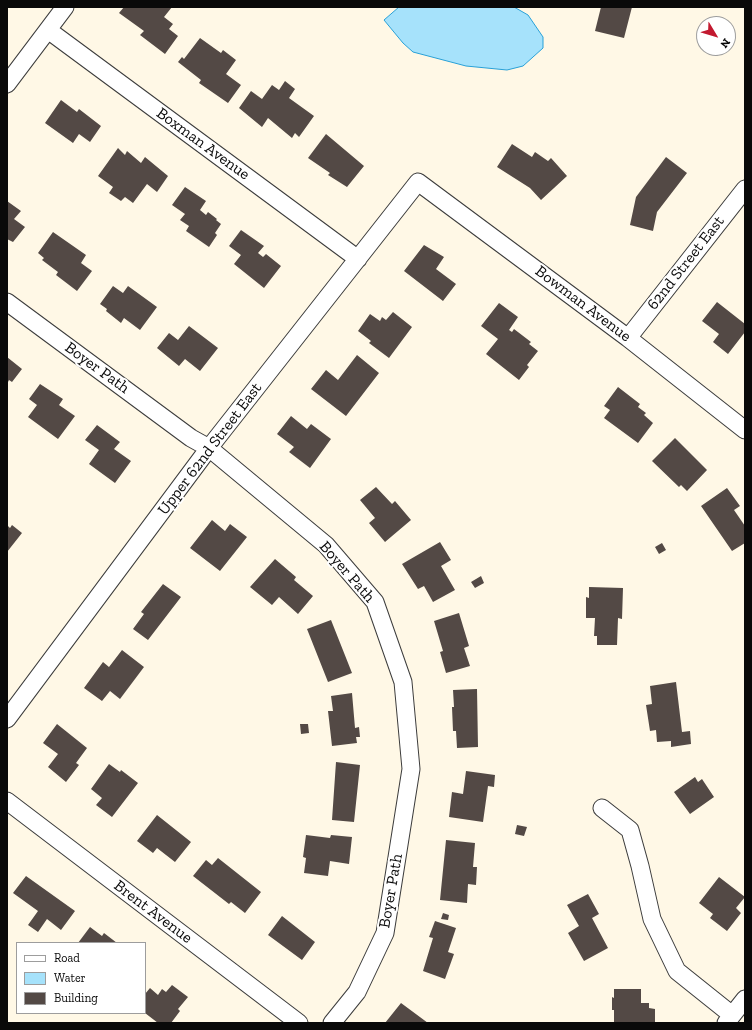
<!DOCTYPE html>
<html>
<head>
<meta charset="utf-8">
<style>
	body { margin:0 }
	#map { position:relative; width:752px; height:1030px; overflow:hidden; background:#fff8e6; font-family:"Zilla Slab",serif }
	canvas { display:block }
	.frame { position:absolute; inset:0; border:8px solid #090909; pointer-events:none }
	.legend { position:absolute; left:16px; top:942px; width:130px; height:72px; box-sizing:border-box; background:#fff; border:1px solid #9d9d9d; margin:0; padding:5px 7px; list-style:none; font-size:12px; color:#090909 }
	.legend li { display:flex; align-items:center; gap:8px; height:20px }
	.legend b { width:20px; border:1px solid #9d9d9d }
	.north { position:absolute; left:696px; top:16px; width:40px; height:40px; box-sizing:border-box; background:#fff; border:1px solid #9d9d9d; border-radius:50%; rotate:128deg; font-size:11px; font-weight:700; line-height:16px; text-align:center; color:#090909 }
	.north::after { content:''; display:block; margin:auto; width:14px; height:18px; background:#c2192f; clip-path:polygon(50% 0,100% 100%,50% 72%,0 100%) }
</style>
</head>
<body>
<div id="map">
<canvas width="752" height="1030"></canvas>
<div class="frame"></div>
<ul class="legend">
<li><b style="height:5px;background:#fff"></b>Road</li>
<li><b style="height:11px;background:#a6e2fb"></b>Water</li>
<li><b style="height:11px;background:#534945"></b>Building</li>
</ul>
<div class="north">N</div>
</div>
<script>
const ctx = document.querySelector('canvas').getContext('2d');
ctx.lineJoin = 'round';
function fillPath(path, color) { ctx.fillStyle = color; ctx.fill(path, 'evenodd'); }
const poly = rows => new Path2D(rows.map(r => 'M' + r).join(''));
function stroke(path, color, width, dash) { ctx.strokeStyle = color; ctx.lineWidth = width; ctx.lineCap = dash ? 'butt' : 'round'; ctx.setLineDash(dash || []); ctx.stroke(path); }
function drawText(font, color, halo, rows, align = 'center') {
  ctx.font = font + ' "Zilla Slab",serif'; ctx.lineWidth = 4; ctx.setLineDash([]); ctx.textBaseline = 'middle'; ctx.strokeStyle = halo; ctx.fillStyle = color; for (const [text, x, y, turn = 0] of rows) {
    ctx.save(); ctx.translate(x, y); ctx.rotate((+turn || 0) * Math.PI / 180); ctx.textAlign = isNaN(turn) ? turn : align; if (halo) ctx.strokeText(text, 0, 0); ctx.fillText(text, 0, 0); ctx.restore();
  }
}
const water = poly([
	[399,7,514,7,528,15,543,37,543,48,523,66,507,70,466,66,413,52,403,43,384,20,399,7]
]);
const building = poly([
	[124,7,172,7,164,17,173,24,169,29,178,36,165,54,140,35,144,31,119,13],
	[601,7,632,7,624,38,595,31],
	[200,38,221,53,223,50,236,60,226,74,241,85,228,103,199,83,201,80,178,62,182,57,184,59],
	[285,81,295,89,289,98,314,116,299,137,295,133,292,138,268,118,262,127,239,108,251,91,262,99,272,85,279,90],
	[61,100,77,112,79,109,101,126,90,142,79,134,73,143,45,123],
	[326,134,364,166,347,187,328,175,330,173,308,158],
	[512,144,532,157,535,152,548,161,551,158,567,176,541,200,530,188,497,167],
	[118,148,125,155,127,151,141,163,145,157,168,176,157,192,147,184,133,203,125,197,121,201,109,193,113,187,98,176],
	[666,157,687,173,657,212,653,231,630,225,636,197],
	[185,187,206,201,200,210,206,215,208,212,217,219,216,220,221,224,215,233,217,235,209,247,186,231,189,226,180,220,185,214,172,205],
	[7,201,21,211,14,219,25,227,13,242,7,239],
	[241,230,264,246,258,253,263,257,266,254,281,266,264,288,234,264,241,255,229,246],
	[53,232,86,255,81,263,92,271,77,291,56,275,58,272,42,260,44,258,38,253],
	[424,245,444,257,436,269,456,284,443,301,404,271],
	[113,286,123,293,128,286,157,307,140,330,124,318,121,323,106,311,107,309,100,304],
	[717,302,745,324,745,332,728,354,713,342,719,334,702,321],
	[499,303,518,317,509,330,512,332,514,329,531,342,529,344,538,351,527,365,529,367,519,380,486,354,498,339,481,326],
	[393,312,412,327,389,358,369,343,371,341,358,331,370,314,380,321,382,317,386,320],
	[189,326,218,348,200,371,185,359,179,366,157,348,169,333,178,340],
	[357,355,379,373,346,416,311,389,326,370,338,380],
	[7,357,22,369,12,382,9,380,7,384],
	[40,384,63,399,59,405,75,416,58,439,28,417,37,405,29,399],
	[618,387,640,404,638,407,646,413,644,415,653,423,638,443,604,418,610,410,604,406],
	[291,416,307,429,311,424,331,439,310,468,289,452,294,447,277,434],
	[97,425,120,442,114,449,131,461,115,483,89,464,99,450,85,440],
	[675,438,707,470,687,491,681,485,679,487,652,461],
	[376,487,392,504,395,501,411,520,385,542,369,523,375,518,360,500],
	[727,488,740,506,734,510,745,526,745,543,732,551,701,506],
	[212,520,225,531,230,524,247,537,220,571,190,548],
	[7,525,10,528,12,525,22,533,7,552],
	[440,542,451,560,441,566,455,590,433,602,424,586,418,589,402,564],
	[662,543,666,550,659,554,655,547],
	[275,559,296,577,294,580,313,596,298,614,279,597,272,605,250,587],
	[481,576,484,583,475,588,471,582],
	[163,584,181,597,148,640,133,629,144,614,141,612],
	[589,587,623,588,622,619,618,618,617,645,597,645,597,636,594,636,595,618,586,618,586,597,589,598],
	[459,613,469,646,464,648,470,666,446,673,440,652,443,651,434,621],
	[331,620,352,673,328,682,307,629],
	[122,650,144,667,120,699,110,691,102,701,84,688,103,662,109,667],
	[676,682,682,732,690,731,691,744,671,747,671,741,657,742,656,730,650,731,646,705,652,704,650,686],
	[477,689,478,747,457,748,456,731,453,731,452,707,454,707,453,690],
	[352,693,355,728,359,727,360,737,356,737,357,743,332,746,328,711,333,711,331,696],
	[57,724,87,748,76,763,79,765,66,782,48,767,58,754,43,743],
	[300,724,308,724,309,733,301,734],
	[336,762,360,765,354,822,332,820],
	[109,764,120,772,121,770,138,783,112,817,96,805,102,798,91,789],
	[466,771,495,775,494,787,488,786,483,822,449,817,452,792,463,794],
	[695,777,698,782,702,779,714,797,690,814,674,792],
	[157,815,191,842,175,862,157,848,153,853,137,841],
	[517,825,527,827,524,836,515,834],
	[306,835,330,838,331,835,352,837,349,864,330,861,328,876,304,873,306,858,303,857],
	[446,840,475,843,473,867,477,867,476,885,468,884,467,903,440,900],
	[218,858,261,892,245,913,231,902,229,904,193,876,206,860,212,865],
	[26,876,75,911,61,930,47,919,38,932,28,925,38,911,13,893],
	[719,877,745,897,736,908,741,913,727,931,710,918,713,914,699,903],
	[588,894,599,914,592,918,608,948,584,961,568,933,579,926,567,905],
	[443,913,449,915,448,920,441,919],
	[282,916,315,942,302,960,268,935],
	[435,921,456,928,448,952,454,954,445,979,423,971,433,938,429,937],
	[90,927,102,936,104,933,117,943,78,943],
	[172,985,188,997,178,1009,180,1011,171,1023,158,1023,145,1013,145,994,150,988,158,995,162,989,166,992],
	[614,989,641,989,641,1003,649,1003,649,1008,655,1009,655,1023,614,1023,614,1010,612,1010,612,997,614,998],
	[401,1003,428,1023,385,1023]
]);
const minor = poly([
	[48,30,358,259],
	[7,84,65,7],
	[7,302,191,438,209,448,326,545,375,602,403,682,411,769,385,933,357,992,332,1023],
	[628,338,745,189],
	[7,719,209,448,418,182,628,338,745,430],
	[7,801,299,1023],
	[602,808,630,830,640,866,652,919,677,971,732,1015],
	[726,1023,745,999]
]);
const streetNames = [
	["Boxman Avenue",203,144,36],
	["62nd Street East",686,263,-52],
	["Bowman Avenue",583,304,37],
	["Boyer Path",97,368,36],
	["Upper 62nd Street East",210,449,-53],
	["Boyer Path",347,572,49],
	["Boyer Path",391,891,-80],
	["Brent Avenue",153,912,37]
];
fillPath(water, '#a6e2fb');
stroke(water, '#28a0d7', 1);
fillPath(building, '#534945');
stroke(minor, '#3c3c3c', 19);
stroke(minor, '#fff', 17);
drawText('16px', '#090909', '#fff', streetNames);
</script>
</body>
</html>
